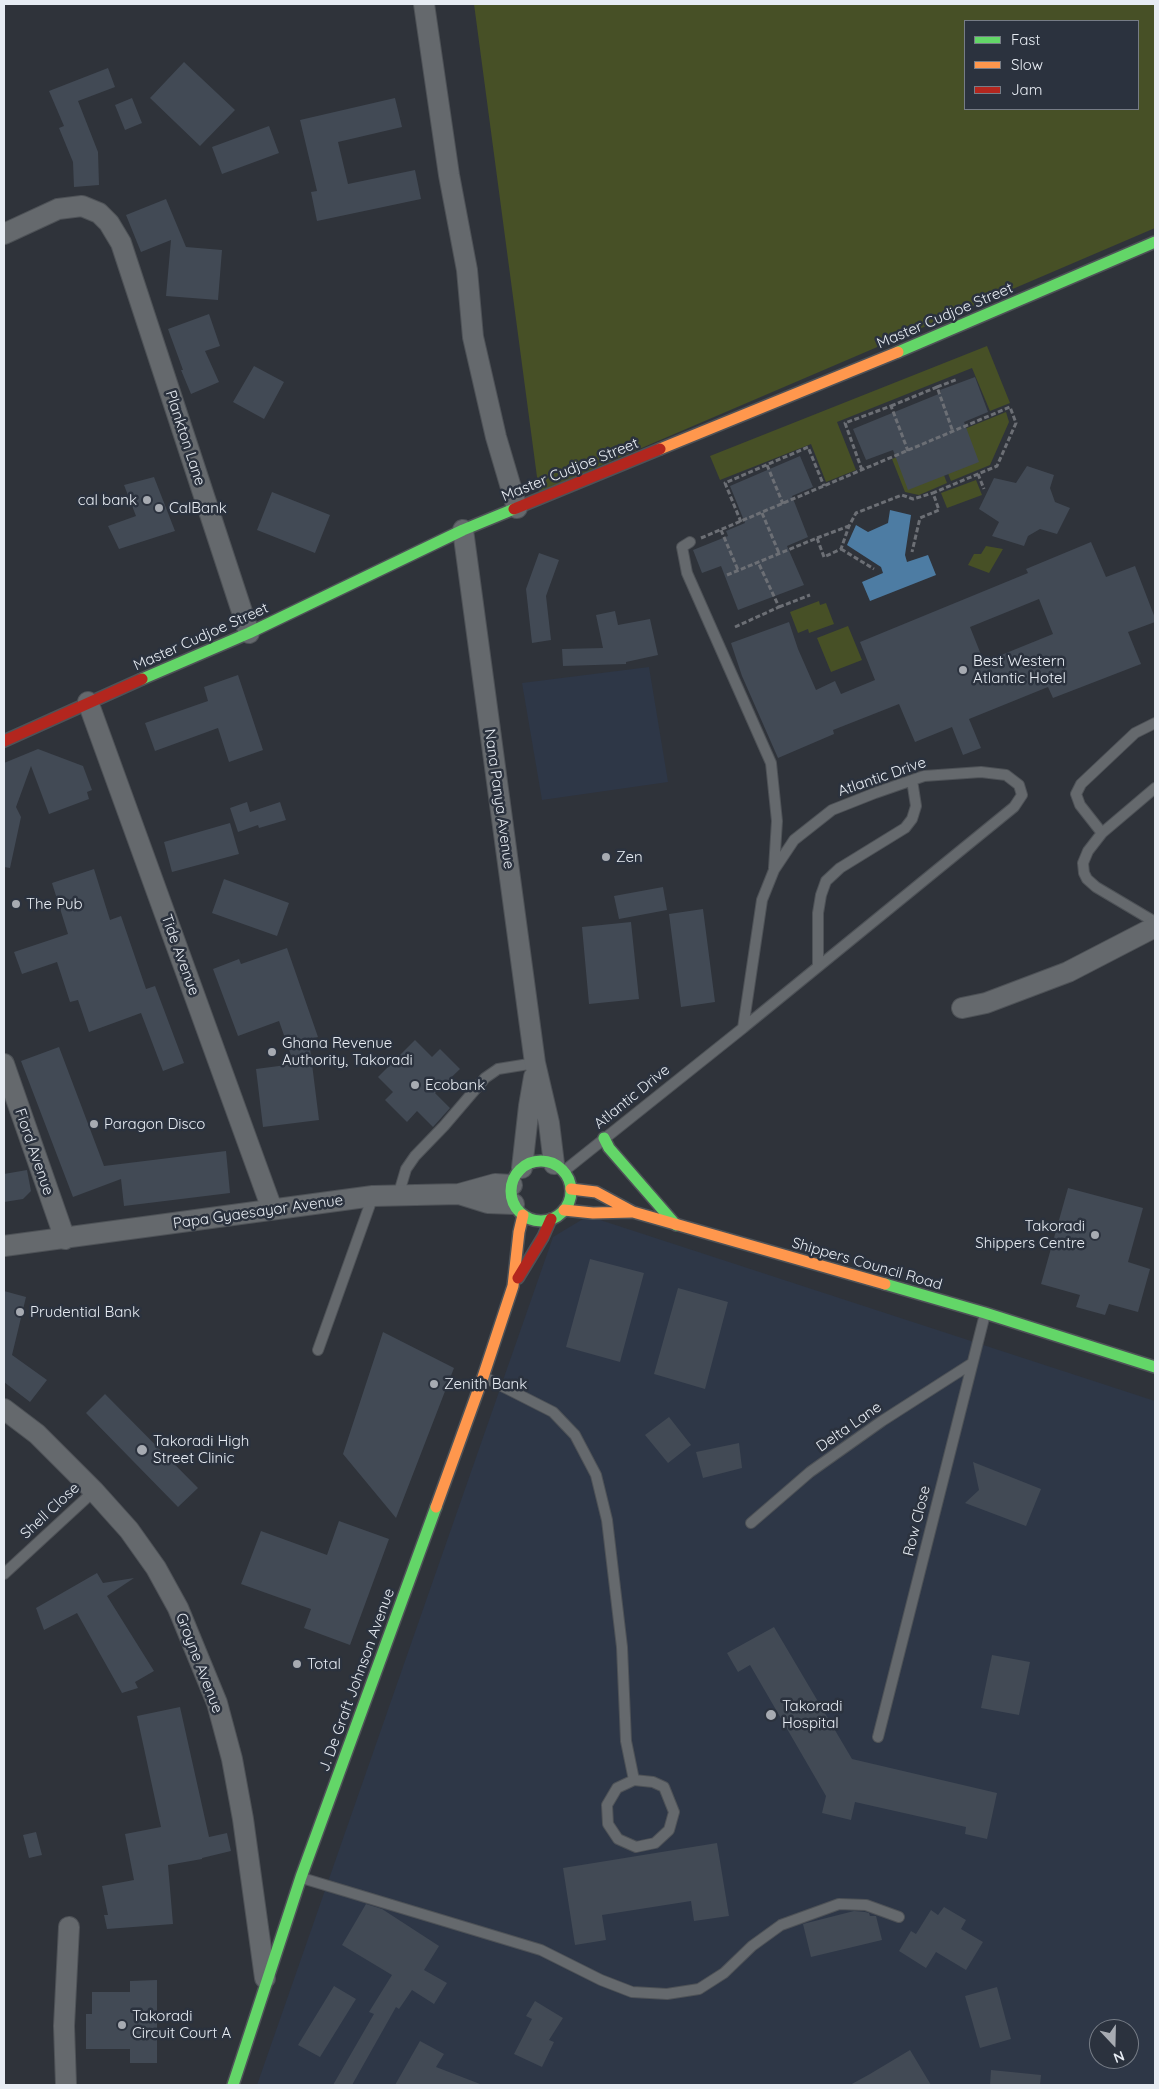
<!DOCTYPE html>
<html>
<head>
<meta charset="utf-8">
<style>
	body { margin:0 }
	#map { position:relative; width:1159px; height:2089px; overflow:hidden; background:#2f333a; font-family:Quicksand,sans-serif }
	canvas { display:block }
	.frame { position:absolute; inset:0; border:5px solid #e7ecf3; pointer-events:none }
	.legend { position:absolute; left:964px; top:20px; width:175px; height:90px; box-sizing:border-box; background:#2b323e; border:1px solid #767c86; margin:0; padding:6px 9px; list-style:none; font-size:15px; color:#e7ecf3 }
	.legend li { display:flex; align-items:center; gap:10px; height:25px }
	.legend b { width:25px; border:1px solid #767c86 }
	.north { position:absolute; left:1089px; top:2019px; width:50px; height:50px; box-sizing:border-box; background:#2b323e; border:1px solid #767c86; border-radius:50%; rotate:159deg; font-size:14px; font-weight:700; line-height:20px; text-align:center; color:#e7ecf3 }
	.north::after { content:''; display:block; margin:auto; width:18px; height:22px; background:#a7abb2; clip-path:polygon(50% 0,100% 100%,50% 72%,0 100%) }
</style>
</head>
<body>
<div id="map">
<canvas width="1159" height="2089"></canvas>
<div class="frame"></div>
<ul class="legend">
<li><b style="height:6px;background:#63d668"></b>Fast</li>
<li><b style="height:6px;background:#ff974d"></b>Slow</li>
<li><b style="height:6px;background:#b3261e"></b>Jam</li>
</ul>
<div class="north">N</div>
</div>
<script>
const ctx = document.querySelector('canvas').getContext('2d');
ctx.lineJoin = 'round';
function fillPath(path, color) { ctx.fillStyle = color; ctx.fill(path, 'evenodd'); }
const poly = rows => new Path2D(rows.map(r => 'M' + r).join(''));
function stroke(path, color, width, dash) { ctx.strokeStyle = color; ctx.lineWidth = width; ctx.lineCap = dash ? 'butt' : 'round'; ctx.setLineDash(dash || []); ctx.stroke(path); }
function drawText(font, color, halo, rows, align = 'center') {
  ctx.font = font + ' Quicksand,sans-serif'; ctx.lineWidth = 5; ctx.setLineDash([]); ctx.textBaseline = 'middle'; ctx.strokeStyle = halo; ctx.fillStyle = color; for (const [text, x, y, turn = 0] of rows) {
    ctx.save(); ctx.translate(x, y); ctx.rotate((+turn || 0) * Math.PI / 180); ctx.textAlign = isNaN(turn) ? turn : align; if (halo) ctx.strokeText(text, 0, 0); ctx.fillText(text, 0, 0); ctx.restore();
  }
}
const built = poly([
	[649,667,668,782,542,800,522,683],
	[588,1216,1155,1401,1155,2085,257,2085,553,1237],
	[1099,2029,1129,2029,1129,2059,1099,2059]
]);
const green = poly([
	[474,4,1155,4,1155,228,539,492],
	[965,21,1138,21,1138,109,965,109],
	[987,346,1010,403,990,411,972,368,837,422,856,470,826,482,811,444,720,480,710,456],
	[1006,412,1009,422,990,465,951,481,935,441],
	[932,444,947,483,919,495,905,492,892,459],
	[976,480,982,495,947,508,941,493],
	[986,546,1003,549,989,573,968,565,974,554,981,554],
	[819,601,820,605,826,603,834,624,809,633,808,629,798,633,790,612],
	[848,626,862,660,831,672,817,638]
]);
const water = poly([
	[890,510,911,515,905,555,907,562,928,555,936,575,870,601,862,582,883,573,881,567,847,545,856,525,868,532,888,523]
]);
const building = poly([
	[184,62,235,110,200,146,150,98],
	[108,68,115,87,78,101,98,152,99,185,74,187,73,162,59,128,64,126,49,91],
	[132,98,142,123,125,130,115,105],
	[395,98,402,127,338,142,348,184,415,170,421,199,317,221,311,192,317,191,300,120],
	[269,126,279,153,222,174,212,147],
	[166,199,186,247,222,250,218,300,166,296,171,240,141,252,126,215],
	[209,314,220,346,205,351,219,382,191,394,181,370,183,370,168,329],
	[254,366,284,382,264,419,233,402],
	[975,377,988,412,964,422,979,462,908,490,893,450,866,460,853,429,941,393,940,390],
	[800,456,813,487,792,496,808,537,787,546,804,585,738,610,721,566,702,573,693,550,728,536,726,531,745,523,730,486],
	[1027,466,1054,475,1050,488,1055,502,1070,508,1057,534,1040,529,1028,536,1024,546,992,536,999,522,979,509,994,478,1016,483],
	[154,477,175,531,119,549,108,526,136,516,124,485],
	[272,492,330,515,315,553,257,530],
	[1091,542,1106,577,1135,566,1155,618,1155,622,1128,632,1141,664,1053,698,1048,687,969,719,981,748,963,755,952,727,915,742,899,704,833,730,834,734,778,758,742,676,731,643,789,622,798,649,816,690,835,681,841,694,875,680,860,642,1028,573,1026,569],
	[1039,599,1053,634,984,662,970,627],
	[539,553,559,560,546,596,551,640,532,643,526,589],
	[615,611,618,625,650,619,658,655,626,662,626,664,563,666,562,649,603,648,596,615],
	[238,675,263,750,229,762,218,728,155,751,145,723,208,701,204,687],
	[38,749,83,766,92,790,87,792,89,799,49,814,31,766,16,807,21,817,10,868,4,867,4,763],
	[247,802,250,812,280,802,286,820,259,828,258,825,238,832,230,808],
	[230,823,239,854,172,872,164,842],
	[94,869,110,920,121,916,146,989,155,986,184,1063,163,1071,141,1013,89,1032,78,1000,70,1002,57,962,22,974,14,952,68,934,52,883],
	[224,879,289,903,277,936,212,913],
	[663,887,667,910,619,919,614,896],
	[703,909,715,1002,681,1007,669,914],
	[631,922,639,999,589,1004,582,927],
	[287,948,318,1037,309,1040,319,1120,263,1127,256,1069,294,1064,279,1021,238,1036,213,969,239,959,241,964],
	[415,1040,432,1057,440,1049,460,1069,435,1093,450,1108,433,1127,417,1111,407,1122,385,1100,393,1092,378,1077],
	[59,1047,104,1166,226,1151,230,1193,124,1206,121,1179,73,1197,21,1061],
	[27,1170,31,1191,23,1199,4,1202,4,1174],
	[1068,1188,1143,1208,1128,1262,1150,1269,1138,1312,1109,1304,1105,1315,1076,1307,1080,1295,1041,1284],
	[590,1259,644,1273,620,1362,566,1347],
	[678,1288,728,1302,705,1389,654,1374],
	[4,1291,26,1297,12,1355,47,1380,30,1402,4,1382],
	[383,1332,454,1368,396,1518,343,1454],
	[105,1394,198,1488,178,1507,86,1413],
	[669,1417,691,1445,668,1463,645,1435],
	[739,1443,742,1468,703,1478,696,1452],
	[973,1462,1041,1489,1026,1526,965,1503,979,1490],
	[339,1521,389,1539,350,1645,304,1628,311,1609,241,1584,261,1531,327,1555],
	[97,1573,103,1583,134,1578,107,1596,154,1671,135,1682,138,1688,122,1693,77,1613,44,1630,36,1608],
	[774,1627,852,1759,997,1793,987,1839,965,1834,966,1827,855,1802,851,1820,822,1813,826,1796,750,1665,738,1672,727,1653],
	[992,1655,1030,1662,1019,1715,981,1708],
	[180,1707,209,1837,227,1833,231,1851,202,1858,202,1859,168,1865,173,1924,107,1929,104,1915,108,1915,102,1886,134,1880,125,1834,161,1827,137,1716],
	[36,1832,42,1855,29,1858,23,1835],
	[717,1843,729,1916,694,1921,691,1901,602,1915,606,1940,575,1945,563,1868],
	[366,1904,382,1909,439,1946,424,1970,447,1983,434,2004,412,1990,399,2009,396,2007,352,2085,333,2085,374,2014,369,2012,392,1975,342,1945],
	[944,1907,966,1920,961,1929,983,1942,966,1970,936,1952,926,1968,899,1951,911,1931,916,1934,931,1910,938,1915],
	[854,1911,865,1912,869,1913,870,1916,876,1916,882,1940,811,1957,803,1924],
	[157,1980,157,2063,130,2063,130,2049,86,2049,86,2014,92,2014,92,1992,130,1992,130,1981],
	[334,1986,356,1999,320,2057,298,2045],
	[997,1987,1011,2039,980,2048,965,1996],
	[535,2001,563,2018,549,2040,554,2042,542,2067,514,2054,532,2019,526,2016],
	[420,2041,444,2054,436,2067,480,2084,479,2085,395,2085],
	[910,2050,931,2085,850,2085,870,2074],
	[991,2070,1041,2075,1040,2085,990,2085]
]);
const path = poly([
	[937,387,958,379],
	[891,406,937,387,953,432],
	[767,465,783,504],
	[862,470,845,423,891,406,908,451],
	[978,474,984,489],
	[762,513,779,553],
	[741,522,725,483,808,447,824,486],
	[721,530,738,570],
	[701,538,1010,407,1016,423,997,466,933,493,939,510,920,518,912,552],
	[817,538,849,526],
	[841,549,874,569],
	[727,575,817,538,824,557,841,549,849,526,856,513,902,495,913,499,933,493],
	[779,607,810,595],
	[735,627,779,607,758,562]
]);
const lane = poly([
	[690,542,682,547,687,573,771,763,777,821,774,868],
	[981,772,1006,775,1019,785,1022,795,1014,807,743,1028,762,900,774,870,794,840,832,810,875,793,924,776,981,772],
	[1155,788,1102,833,1088,851,1083,863,1084,873,1087,879,1096,887,1155,922],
	[1102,833,1080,805,1076,794,1081,784,1135,733,1155,723],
	[818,966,818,913,821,895,826,881,840,868,905,828,912,819,916,806,912,780],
	[564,1171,743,1028],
	[398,1196,406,1169,415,1156,444,1126,485,1078,498,1069,535,1063],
	[318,1350,373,1196],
	[484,1377,553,1412,575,1435,596,1475,607,1520,622,1647,626,1741,634,1780],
	[751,1523,810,1472,882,1421,971,1364],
	[4,1574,94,1491],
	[878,1737,985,1314],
	[634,1780,653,1782,664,1787,674,1812,669,1830,655,1843,636,1847,618,1839,608,1824,607,1805,617,1788,634,1780],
	[302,1878,541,1950,601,1980,632,1992,667,1994,699,1989,724,1973,752,1946,781,1925,839,1904,866,1905,899,1917]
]);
const street = poly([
	[424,4,449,175,467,270,473,337,496,437,517,508],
	[4,234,58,209,82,206,99,213,109,223,121,243,249,633],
	[463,530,535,1063,549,1123,554,1164],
	[88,702,272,1209],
	[962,1008,986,1003,1068,972,1155,927],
	[4,1064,65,1239],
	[522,1168,529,1106,534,1077],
	[459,1194,488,1203,514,1204],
	[4,1246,373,1196,459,1194,495,1184,512,1185],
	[4,1409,37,1434,94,1491,129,1530,156,1568,178,1608,217,1703,232,1759,243,1819,265,1978],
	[66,2085,64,2026,69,1927]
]);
const fast = poly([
	[898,352,1155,242],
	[142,679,249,633,463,530,514,509],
	[604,1138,609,1148,676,1225],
	'511 1191a30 30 0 1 1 60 0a30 30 0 1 1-60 0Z',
	[885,1284,985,1313,1155,1367],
	[233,2085,301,1877,436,1507]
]);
const slow = poly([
	[660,449,898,352],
	[571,1189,596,1192,633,1212,885,1284],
	[564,1210,593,1213,632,1212],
	[436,1507,483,1377,513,1286,519,1232,523,1215]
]);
const jam = poly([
	[514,509,660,449],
	[4,741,142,679],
	[518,1278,543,1237,551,1219]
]);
const markers = [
	[147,500,5,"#a7abb2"],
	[159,508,5,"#a7abb2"],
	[963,670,5,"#a7abb2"],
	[606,857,5,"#a7abb2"],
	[16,904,5,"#a7abb2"],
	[272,1052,5,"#a7abb2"],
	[415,1085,5,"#a7abb2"],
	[94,1124,5,"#a7abb2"],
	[1095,1235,5,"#a7abb2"],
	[20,1312,5,"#a7abb2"],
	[434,1384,5,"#a7abb2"],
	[142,1450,6,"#a7abb2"],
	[297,1664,5,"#a7abb2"],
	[771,1715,6,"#a7abb2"],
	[122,2025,5,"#a7abb2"]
];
const streetNames = [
	["Master Cudjoe Street",945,316,-23],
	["Plankton Lane",185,438,72],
	["Master Cudjoe Street",570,470,-22],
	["Master Cudjoe Street",201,637,-24],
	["Atlantic Drive",882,777,-19],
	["Nana Panya Avenue",499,799,82],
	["Tide Avenue",180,955,70],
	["Atlantic Drive",632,1097,-39],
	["Fiord Avenue",34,1152,71],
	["Papa Gyaesayor Avenue",258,1212,-8],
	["Shippers Council Road",867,1264,16],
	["Delta Lane",849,1427,-35],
	["Shell Close",50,1511,-43],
	["Row Close",917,1521,-76],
	["Groyne Avenue",199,1663,69],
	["J. De Graft Johnson Avenue",357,1680,-70]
];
const poiNames = [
	["cal bank",137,500,"right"],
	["CalBank",169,508],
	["Best Western",973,661],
	["Atlantic Hotel",973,678],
	["Zen",616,857],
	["The Pub",26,904],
	["Ghana Revenue",282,1043],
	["Authority, Takoradi",282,1060],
	["Ecobank",425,1085],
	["Paragon Disco",104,1124],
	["Takoradi",1085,1226,"right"],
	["Shippers Centre",1085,1243,"right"],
	["Prudential Bank",30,1312],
	["Zenith Bank",444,1384],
	["Takoradi High",153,1441],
	["Street Clinic",153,1458],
	["Total",307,1664],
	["Takoradi",782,1706],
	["Hospital",782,1723],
	["Takoradi",132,2016],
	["Circuit Court A",132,2033]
];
fillPath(built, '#2e3747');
fillPath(green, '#475026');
fillPath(water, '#4d7ca3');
fillPath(building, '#424a55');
stroke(lane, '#4e5257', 12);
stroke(street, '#4e5257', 22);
stroke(fast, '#4e5257', 14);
stroke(slow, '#4e5257', 14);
stroke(jam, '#4e5257', 14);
stroke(path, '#6c6f75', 3, [5, 2.5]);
stroke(lane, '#65696d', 10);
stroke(street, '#65696d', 20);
stroke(fast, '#63d668', 11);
stroke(slow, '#ff974d', 11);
stroke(jam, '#b3261e', 11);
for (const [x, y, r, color] of markers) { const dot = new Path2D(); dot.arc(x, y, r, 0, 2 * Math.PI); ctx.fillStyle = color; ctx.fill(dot); stroke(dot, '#2b323e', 2); }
drawText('15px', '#e7ecf3', '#2b323e', streetNames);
drawText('15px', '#e7ecf3', '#2b323e', poiNames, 'left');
</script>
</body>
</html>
